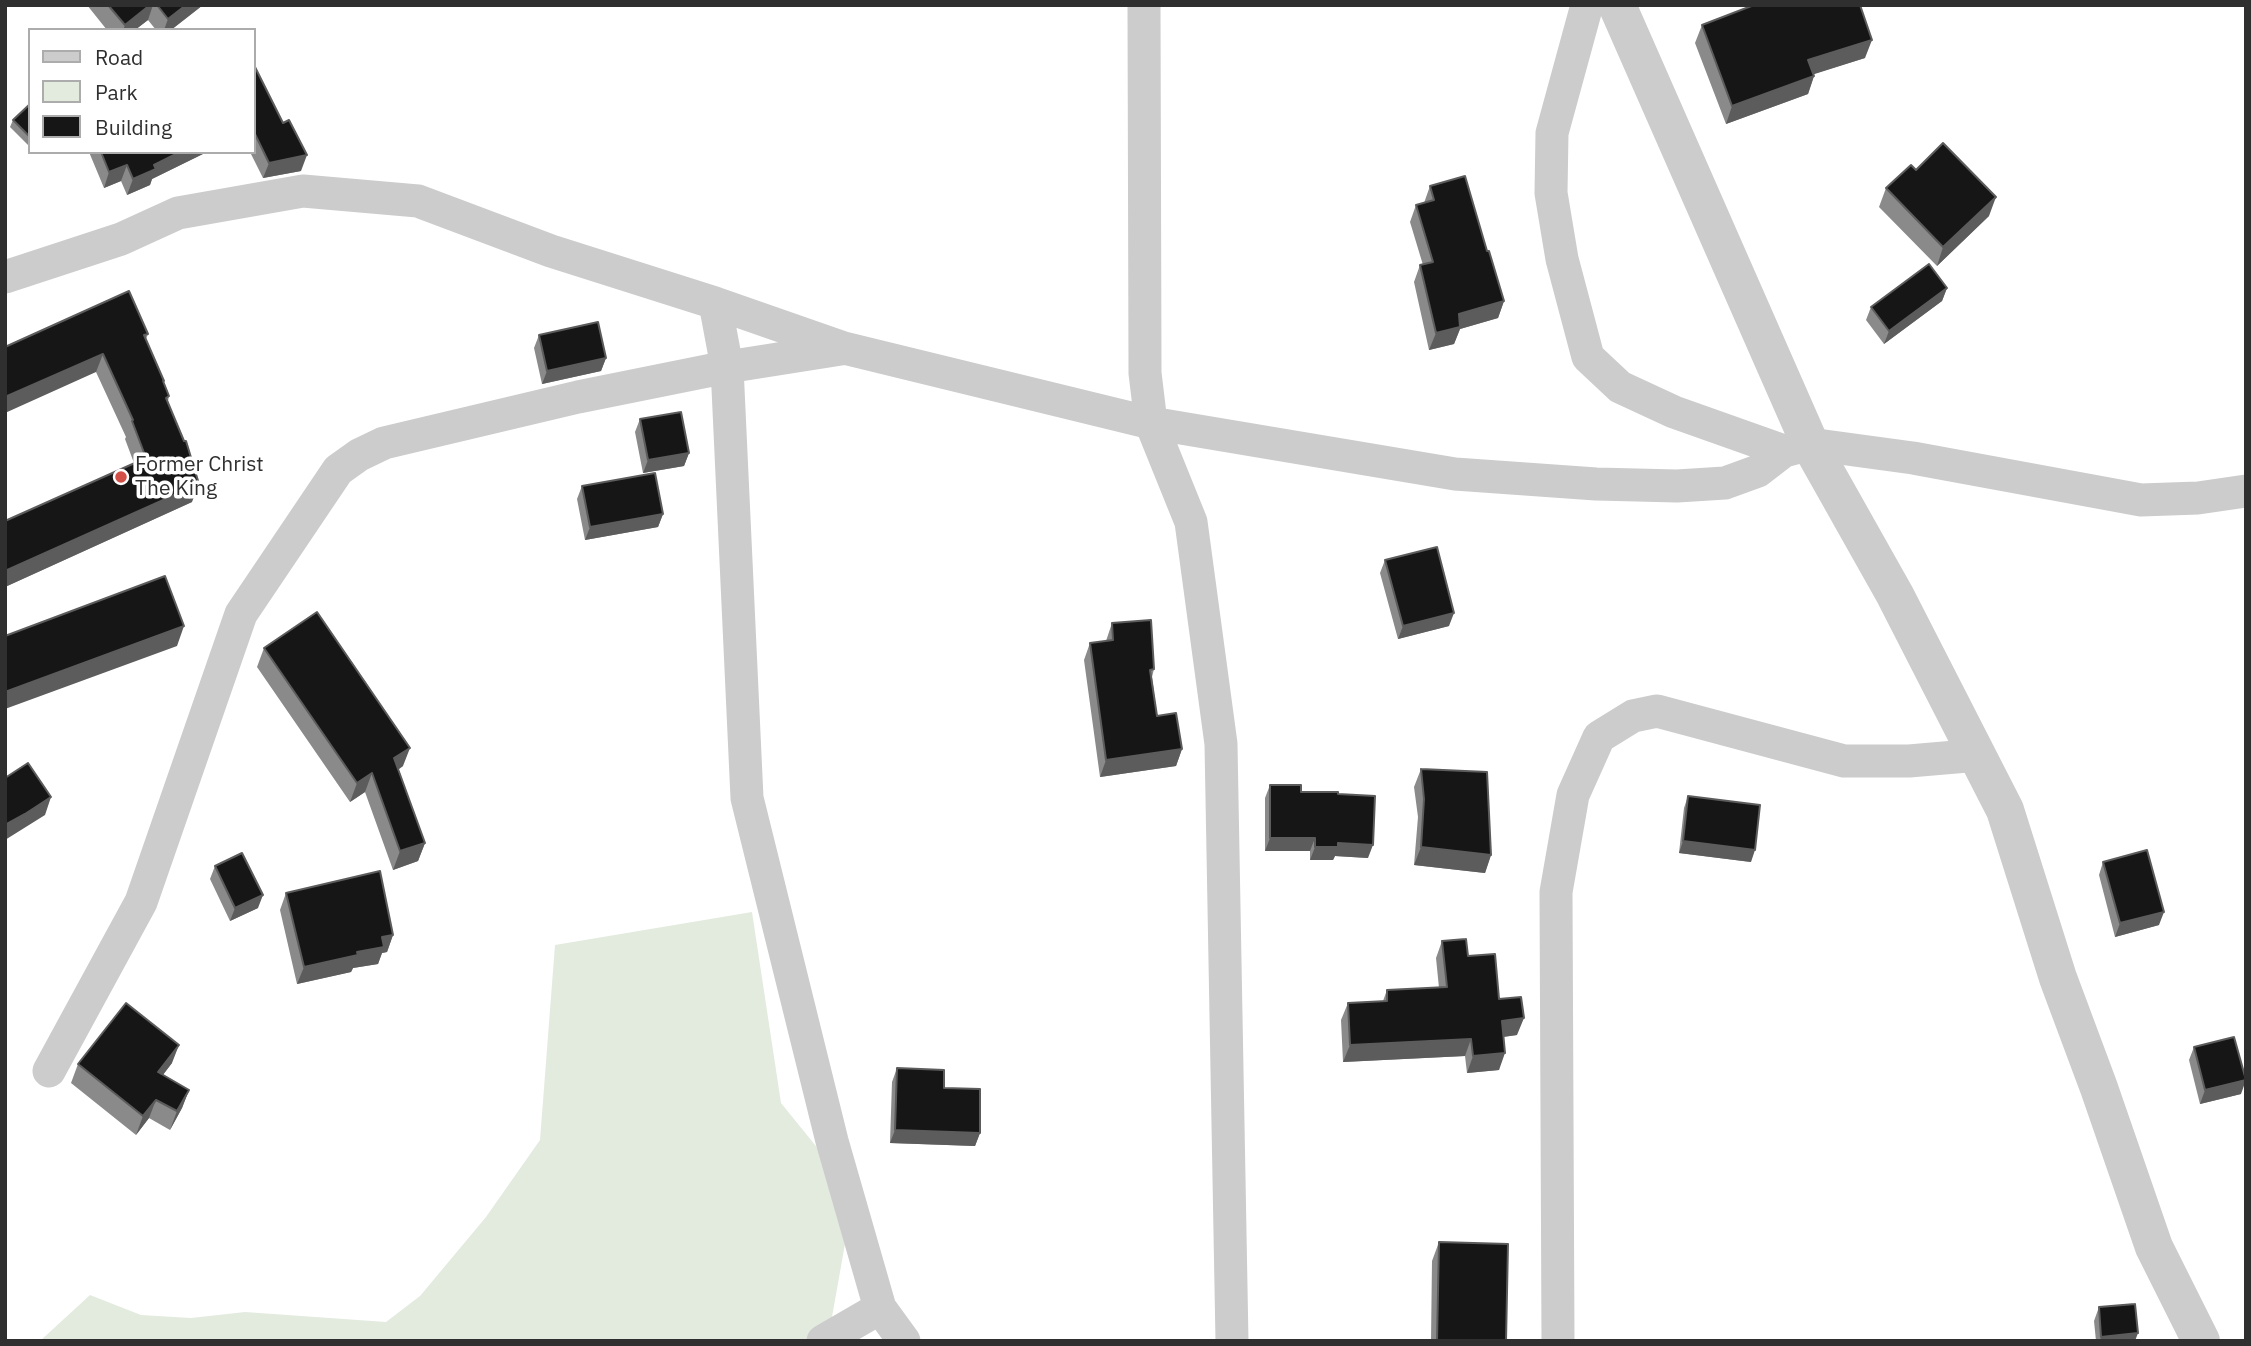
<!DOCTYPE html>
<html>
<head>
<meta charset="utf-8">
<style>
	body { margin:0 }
	#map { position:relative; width:2251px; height:1346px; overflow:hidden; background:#fff; font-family:"IBM Plex Sans",sans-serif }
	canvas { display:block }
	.frame { position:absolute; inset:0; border:7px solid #2f2f2f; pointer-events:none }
	.legend { position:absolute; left:28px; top:28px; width:228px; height:126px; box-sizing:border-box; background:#fff; border:2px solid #acacac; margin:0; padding:9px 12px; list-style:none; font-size:21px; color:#2f2f2f }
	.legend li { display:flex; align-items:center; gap:14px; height:35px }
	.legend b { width:35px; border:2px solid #acacac }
</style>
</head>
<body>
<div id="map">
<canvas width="2251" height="1346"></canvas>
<div class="frame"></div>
<ul class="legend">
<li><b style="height:9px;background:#ccc"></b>Road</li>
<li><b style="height:19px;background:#e3ebdf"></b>Park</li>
<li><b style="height:19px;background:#161616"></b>Building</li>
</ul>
</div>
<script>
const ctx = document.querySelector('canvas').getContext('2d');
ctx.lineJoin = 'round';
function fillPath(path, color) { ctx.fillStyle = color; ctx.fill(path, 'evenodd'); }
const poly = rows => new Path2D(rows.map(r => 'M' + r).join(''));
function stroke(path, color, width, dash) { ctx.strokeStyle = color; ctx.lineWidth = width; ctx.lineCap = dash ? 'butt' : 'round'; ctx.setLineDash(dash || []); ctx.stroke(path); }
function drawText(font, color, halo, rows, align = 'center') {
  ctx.font = font + ' "IBM Plex Sans",sans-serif'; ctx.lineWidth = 7; ctx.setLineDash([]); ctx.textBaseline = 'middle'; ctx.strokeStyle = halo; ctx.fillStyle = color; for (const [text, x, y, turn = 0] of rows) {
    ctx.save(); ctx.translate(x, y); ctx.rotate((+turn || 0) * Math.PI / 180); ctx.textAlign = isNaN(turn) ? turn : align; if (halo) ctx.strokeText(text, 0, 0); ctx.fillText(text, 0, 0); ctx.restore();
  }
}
const green = poly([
	[752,912,781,1103,854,1193,829,1334,812,1341,40,1341,90,1295,141,1315,191,1318,245,1312,386,1322,420,1296,486,1217,540,1140,555,945]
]);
const minor = poly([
	[1587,5,1552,133,1551,193,1562,259,1588,357,1620,387,1674,412,1784,451],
	[5,277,121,239,178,213,303,191,418,201,551,251,715,303,844,348,1151,423,1145,373,1144,5],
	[715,303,727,367,747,798,832,1141,880,1308,904,1341],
	[1151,423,1455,474,1596,484,1677,486,1725,483,1758,471,1784,451,1810,444,1913,458,2141,500,2198,498,2246,491],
	[1151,423,1191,522,1221,744,1232,1341],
	[49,1071,141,902,241,614,338,470,359,455,384,443,578,397,727,367,841,349],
	[823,1341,880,1308],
	[1558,1341,1556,892,1573,795,1599,737,1633,716,1657,711,1844,761,1909,761,1979,755]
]);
const tertiary = poly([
	[1617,5,1810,444,1895,595,2005,810,2058,978,2099,1088,2154,1247,2201,1341]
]);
const wall = poly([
	[87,5,203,5,171,30,156,30,148,20,135,30,107,30],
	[1702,25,1865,58,1813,74,1814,76,1808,94,1726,124,1695,43],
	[254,65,301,171,263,178,250,152,254,152],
	[30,104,30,147,10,127,13,120],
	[89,152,207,152,152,179,150,185,127,195,121,181,104,188],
	[1916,170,1989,216,1937,266,1879,207,1886,188],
	[1430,186,1487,251,1504,301,1498,318,1460,329,1454,344,1429,350,1414,282,1420,265,1423,265,1410,222,1416,205,1424,203],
	[1947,288,1942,301,1884,344,1866,320,1871,307],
	[148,334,146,339,164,381,164,383,169,396,168,401,192,502,5,587,5,521,134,463,125,439,126,437,96,372,5,347],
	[539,335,606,358,601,371,542,384,534,348],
	[640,419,689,453,684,466,643,473,635,432],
	[582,486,663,514,658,527,585,540,577,499],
	[1385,560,1449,626,1398,639,1380,573],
	[1112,623,1154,669,1152,677,1157,716,1182,749,1176,766,1100,777,1084,660,1090,643,1106,641],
	[264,648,403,766,398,770,425,843,418,861,393,870,365,792,350,802,257,667],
	[1421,769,1491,855,1485,873,1414,865,1418,817,1414,787],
	[1270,785,1301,792,1338,794,1368,858,1335,856,1333,860,1310,860,1310,851,1265,851,1265,798],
	[1688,796,1751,862,1679,853,1684,808],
	[2103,862,2159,925,2115,937,2099,875],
	[215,866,258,908,230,921,210,879],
	[286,893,393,935,387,952,382,953,378,964,353,968,351,972,297,984,280,910],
	[1442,941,1468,956,1499,999,1517,1035,1503,1037,1499,1070,1467,1073,1465,1056,1343,1062,1341,1020,1348,1003,1383,1001,1387,990,1439,988,1436,958],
	[2194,1047,2241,1094,2200,1104,2189,1060],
	[172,1063,163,1075,189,1090,182,1108,170,1130,149,1118,136,1135,71,1083,78,1064],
	[897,1068,944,1088,980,1133,975,1146,890,1143,892,1082],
	[1439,1242,1506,1341,1431,1341,1432,1261],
	[2099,1307,2135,1341,2096,1341,2094,1321]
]);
const shadedWall = poly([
	[150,5,153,5,148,20,135,30,123,30,125,25],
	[186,5,203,5,171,30,164,30,168,19],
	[1872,40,1865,58,1802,78,1808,60],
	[1814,76,1808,94,1726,124,1732,106],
	[180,152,207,152,152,179,150,185,127,195,133,179,154,165],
	[307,155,301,171,263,178,269,163],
	[127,165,121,181,104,188,109,172],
	[1996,197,1989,216,1937,266,1943,247],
	[1947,288,1942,301,1884,344,1889,331],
	[1504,301,1498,318,1460,329,1454,344,1429,350,1436,333,1459,314],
	[103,354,96,372,5,413,5,397],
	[606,358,601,371,542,384,547,371],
	[689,453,684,466,643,473,648,460],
	[199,484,192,502,5,587,5,571],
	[663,514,658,527,585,540,590,527],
	[1454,613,1449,626,1398,639,1403,626],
	[184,626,177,646,5,709,5,692],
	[410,748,403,766,387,777,394,758],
	[1182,749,1176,766,1100,777,1106,760],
	[372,773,365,792,350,802,357,783],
	[51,797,45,815,5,840,5,825],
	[1270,838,1315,838,1310,851,1265,851],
	[1683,841,1755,850,1751,862,1679,853],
	[425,843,418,861,393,870,400,851],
	[1338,843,1373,845,1368,858,1335,856,1333,860,1310,860,1315,847],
	[1421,847,1491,855,1485,873,1414,865],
	[263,895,258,908,230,921,235,908],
	[2164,912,2159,925,2115,937,2120,923],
	[393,935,387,952,382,953,378,964,353,968,351,972,297,984,304,967,357,952,382,937],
	[1524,1018,1517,1035,1495,1038,1502,1021],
	[1471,1039,1465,1056,1343,1062,1350,1045],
	[179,1045,172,1063,151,1090,158,1072],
	[1505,1053,1499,1070,1467,1073,1473,1056],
	[2246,1080,2241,1094,2200,1104,2205,1090],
	[189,1090,182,1108,170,1130,177,1111],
	[156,1100,149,1118,136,1135,143,1116],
	[895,1130,980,1133,975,1146,890,1143],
	[2138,1333,2135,1341,2100,1341,2101,1337]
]);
const building = poly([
	[108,5,150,5,125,25,108,5],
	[157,5,186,5,168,19,157,5],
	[1754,5,1860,5,1872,40,1808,60,1814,76,1732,106,1702,25,1754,5],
	[254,65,283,123,289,120,307,155,269,163,254,132,254,65],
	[30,104,30,137,13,120,30,104],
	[1943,143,1996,197,1943,247,1886,188,1911,165,1916,170,1943,143],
	[101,152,180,152,154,165,156,169,133,179,127,165,109,172,101,152],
	[1465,176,1487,251,1489,251,1504,301,1459,314,1460,327,1436,333,1420,265,1433,262,1416,205,1434,200,1430,186,1465,176],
	[1929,264,1947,288,1889,331,1871,307,1929,264],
	[129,291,148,334,144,335,164,381,163,381,169,396,166,398,184,441,186,441,199,484,5,571,5,521,146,458,132,421,133,420,103,354,5,397,5,347,129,291],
	[598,322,606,358,547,371,539,335,598,322],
	[681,412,689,453,648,460,640,419,681,412],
	[655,473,663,514,590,527,582,486,655,473],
	[1437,547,1454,613,1403,626,1385,560,1437,547],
	[165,576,184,626,5,692,5,636,165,576],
	[317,612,410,748,394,758,425,843,400,851,372,773,357,783,264,648,317,612],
	[1151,620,1154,669,1150,670,1157,716,1176,713,1182,749,1106,760,1090,643,1113,640,1112,623,1151,620],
	[28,763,51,797,25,814,5,825,5,778,28,763],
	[1421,769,1487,772,1491,855,1421,847,1424,799,1421,769],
	[1270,785,1301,785,1301,792,1338,792,1338,794,1375,796,1373,845,1338,843,1338,847,1315,847,1315,838,1270,838,1270,785],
	[1688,796,1760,805,1755,850,1683,841,1688,796],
	[2147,850,2164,912,2120,923,2103,862,2147,850],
	[242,853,263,895,235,908,215,866,242,853],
	[380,871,393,935,382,937,384,947,357,952,358,955,304,967,286,893,380,871],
	[1466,939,1468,956,1495,954,1499,999,1521,997,1524,1018,1502,1021,1505,1053,1473,1056,1471,1039,1350,1045,1348,1003,1387,1001,1387,990,1447,987,1442,941,1466,939],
	[126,1003,179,1045,158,1072,189,1090,177,1111,156,1100,143,1116,78,1064,126,1003],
	[2234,1037,2246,1080,2205,1090,2194,1047,2234,1037],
	[897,1068,944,1070,944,1088,980,1089,980,1133,895,1130,897,1068],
	[1439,1242,1508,1244,1506,1341,1437,1341,1439,1242],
	[2135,1304,2138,1333,2101,1337,2099,1307,2135,1304]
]);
const markers = [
	[121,477,7,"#d14f46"]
];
const poiNames = [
	["Former Christ",135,465],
	["The King",135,489]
];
fillPath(green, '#e3ebdf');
stroke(minor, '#ccc', 33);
stroke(tertiary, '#ccc', 38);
fillPath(wall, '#8a8a8a');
fillPath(shadedWall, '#5c5c5c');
fillPath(building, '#161616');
stroke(building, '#5c5c5c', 2);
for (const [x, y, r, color] of markers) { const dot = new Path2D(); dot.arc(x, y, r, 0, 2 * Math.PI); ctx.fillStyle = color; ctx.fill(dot); stroke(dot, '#fff', 2.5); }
drawText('21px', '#2f2f2f', '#fff', poiNames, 'left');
</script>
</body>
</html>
